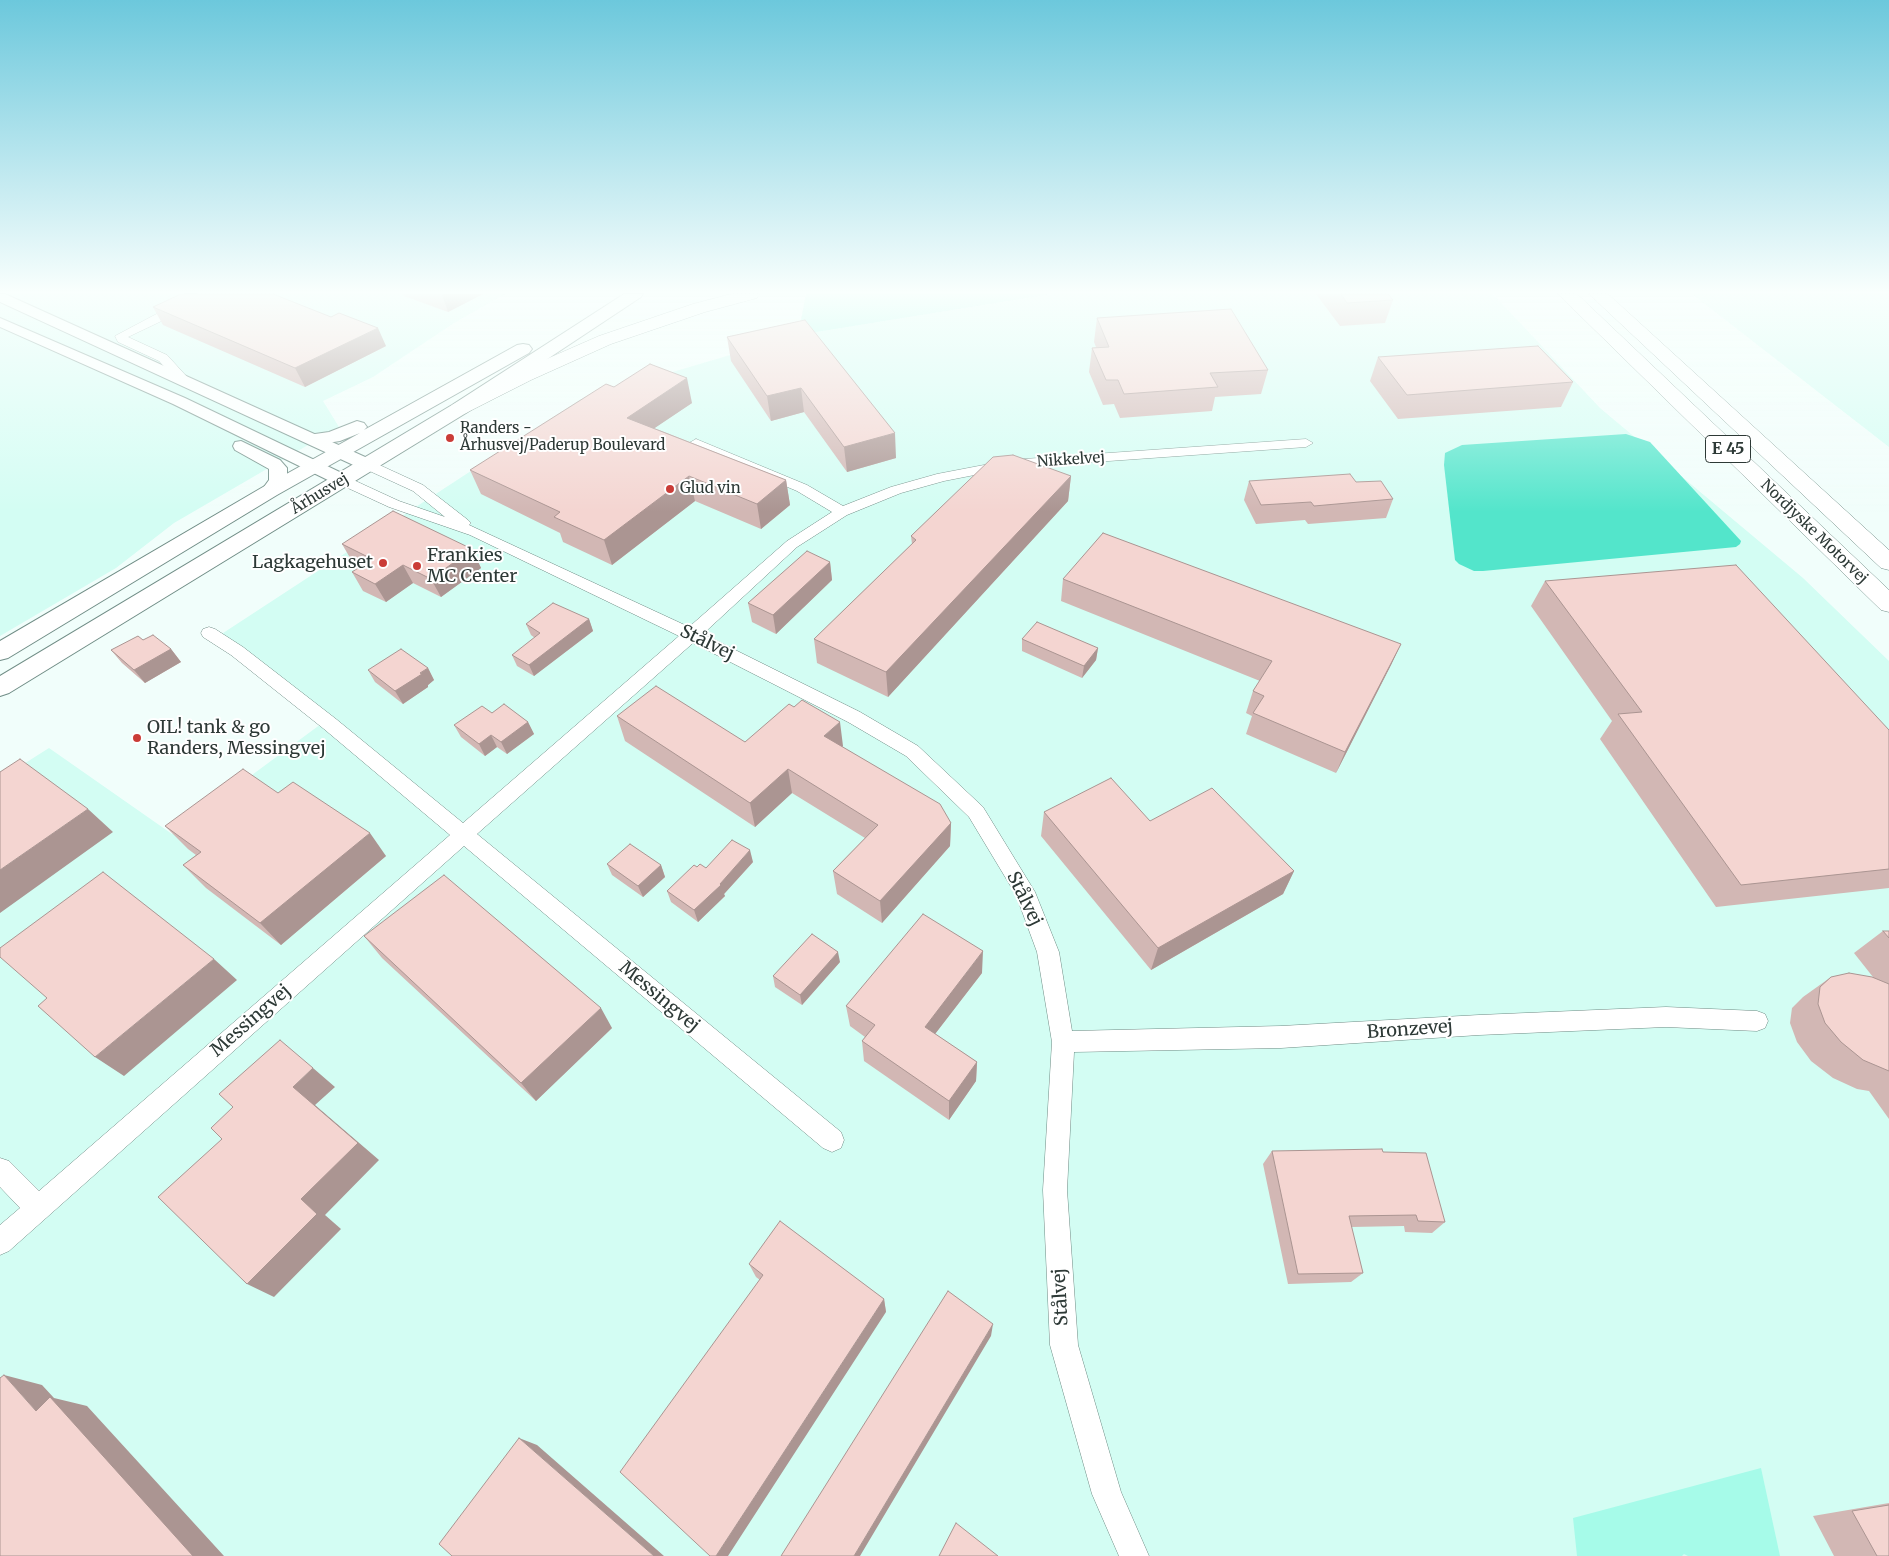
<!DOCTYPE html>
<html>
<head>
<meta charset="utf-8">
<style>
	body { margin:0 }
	canvas { display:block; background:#f1fefb }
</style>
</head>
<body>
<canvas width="1889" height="1556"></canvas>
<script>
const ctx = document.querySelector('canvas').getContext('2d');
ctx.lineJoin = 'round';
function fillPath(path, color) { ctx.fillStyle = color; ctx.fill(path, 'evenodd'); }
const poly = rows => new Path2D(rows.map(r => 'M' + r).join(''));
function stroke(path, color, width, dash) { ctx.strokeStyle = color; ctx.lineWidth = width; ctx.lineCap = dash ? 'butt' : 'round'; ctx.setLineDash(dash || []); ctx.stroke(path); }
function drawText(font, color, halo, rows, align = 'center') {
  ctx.font = font + ' Merriweather,serif'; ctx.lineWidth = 4; ctx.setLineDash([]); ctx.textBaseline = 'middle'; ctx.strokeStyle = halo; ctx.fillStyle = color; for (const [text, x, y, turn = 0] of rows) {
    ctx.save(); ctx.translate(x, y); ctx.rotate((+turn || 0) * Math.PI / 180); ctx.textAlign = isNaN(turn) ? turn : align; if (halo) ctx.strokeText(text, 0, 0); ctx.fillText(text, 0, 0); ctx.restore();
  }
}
const built = poly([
	[0,294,505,294,454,323,373,377,323,401,339,427,174,523,116,568,0,636],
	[1052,294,1493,294,1600,408,1803,578,1889,661,1889,1556,0,1556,0,779,49,748,172,834,321,724,217,637,581,399,798,335],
	[1692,294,1889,294,1889,447]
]);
const green = poly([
	[806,294,1052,294,798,335],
	[1761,1468,1780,1556,1688,1556,1684,1554,1682,1556,1577,1556,1573,1518]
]);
const water = poly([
	[1626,434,1650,442,1741,541,1740,544,1736,547,1483,571,1474,571,1459,564,1455,560,1444,465,1445,453,1462,445]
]);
const minor = poly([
	[184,294,197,294,172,316,128,337,167,355,189,379,183,383,178,382,159,361,118,342,115,336,164,310,184,294],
	[696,439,807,485,843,506,891,487,937,474,1010,460,1306,439,1313,443,1306,447,1010,468,944,481,901,493,847,515,797,547,703,634,860,712,918,746,983,807,1035,892,1059,952,1072,1031,1281,1026,1479,1015,1666,1007,1757,1011,1765,1014,1768,1021,1765,1028,1757,1031,1666,1027,1479,1035,1281,1048,1074,1052,1067,1190,1078,1345,1121,1492,1149,1556,1119,1556,1092,1494,1050,1345,1043,1190,1052,1042,1037,952,1016,895,969,817,906,756,848,722,693,643,477,834,841,1132,844,1140,841,1148,832,1152,823,1148,464,846,9,1251,0,1255,0,1225,20,1208,0,1187,0,1158,9,1161,39,1191,450,835,324,729,231,655,203,637,201,633,203,629,209,627,215,629,243,647,336,719,463,823,679,636,470,535,389,507,337,483,335,480,337,477,347,477,399,501,445,517,413,491,363,468,361,465,363,462,373,462,423,485,468,520,471,523,469,525,689,627,787,541,832,512,797,491,691,446,689,443,696,439]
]);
const tertiary = poly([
	[0,294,5,294,374,461,377,465,374,469,368,470,362,469,0,302,0,294],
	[0,318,185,398,348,476,351,480,348,484,342,485,336,484,173,404,0,327,0,318],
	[241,441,280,460,287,468,287,480,276,495,270,496,264,495,261,491,269,480,269,469,235,450,233,446,235,442,241,441]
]);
const secondary = poly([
	[624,294,643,294,641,297,466,413,9,693,0,696,0,676,452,405,624,294],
	[523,344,529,345,532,349,529,353,277,495,8,658,0,660,0,641,263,487,360,433,340,441,315,445,308,443,305,439,308,435,329,432,357,421,364,423,367,427,364,430,517,345,523,344]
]);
const motorway = poly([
	[731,294,760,294,757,298,705,312,611,344,531,380,466,413,459,415,452,413,449,409,452,405,517,372,599,336,693,304,731,294],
	[1558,294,1577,294,1889,590,1889,612,1881,610,1558,294],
	[1589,294,1608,294,1889,550,1889,570,1881,568,1589,294]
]);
const wall = poly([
	[403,294,483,294,448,312,404,296],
	[1316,294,1388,294,1393,300,1385,323,1340,326],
	[153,307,386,346,305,387,163,325],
	[1097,318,1268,370,1261,394,1215,397,1212,411,1120,418,1114,404,1103,405,1089,372,1092,348,1096,347,1094,342],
	[805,320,896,458,847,472,804,412,771,421,731,361,727,337],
	[1378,357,1573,382,1561,407,1398,419,1370,381],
	[614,387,692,403,654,428,786,480,790,505,761,529,695,501,612,565,563,542,560,533,481,494,470,470],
	[1071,476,1068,501,888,697,817,663,814,639,912,544,911,536],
	[1249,481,1356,482,1393,499,1386,518,1308,524,1305,520,1256,524,1244,500],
	[342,544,472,549,481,568,441,597,413,583,386,602,363,591,352,572,360,566,353,563],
	[830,562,832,580,776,634,752,622,748,603],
	[1063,579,1401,644,1391,665,1336,773,1246,734,1252,716,1246,713,1253,691,1260,681,1061,601],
	[1545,581,1889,730,1889,888,1716,907,1600,739,1612,721,1531,606],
	[589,619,593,631,534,676,517,666,512,655,535,638,531,635,526,624],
	[1022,639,1098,648,1096,660,1082,678,1022,651],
	[143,640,171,649,181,662,145,683,122,663,111,650],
	[428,668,434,680,428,685,428,687,403,704,375,682,368,670],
	[492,713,528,722,534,734,507,754,497,747,485,756,461,737,454,725],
	[617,716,745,742,843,746,842,747,951,823,950,846,882,923,837,894,833,871,865,838,792,793,755,827,625,741],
	[278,793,386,856,281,945,206,888,183,865,196,855,188,849,165,826],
	[1044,812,1150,821,1294,871,1283,894,1151,970,1041,836],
	[753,862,724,894,725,896,698,922,671,902,667,891,697,867,706,868],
	[607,864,661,865,665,877,643,897,612,875],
	[1883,931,1889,931,1889,1119,1869,1091,1857,1089,1833,1078,1811,1061,1797,1042,1790,1023,1792,1008,1803,997,1831,977,1873,977,1854,953],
	[364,936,612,1028,536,1101,382,958],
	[840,962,802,1005,775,987,773,976],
	[982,973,935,1034,977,1062,976,1081,949,1120,864,1061,862,1041,865,1037,850,1026,846,1006],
	[1272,1151,1383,1152,1445,1222,1432,1233,1405,1232,1404,1226,1351,1227,1363,1273,1351,1282,1288,1284,1263,1164],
	[749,1264,884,1299,886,1312,760,1280,756,1277],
	[1889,1503,1889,1556,1834,1556,1813,1516]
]);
const shadedWall = poly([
	[443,294,483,294,448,312,442,295],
	[378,328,386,346,305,387,295,368],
	[687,378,692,403,634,442,627,418],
	[801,388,804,412,771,421,767,396],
	[895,433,896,458,847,472,844,447],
	[689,476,695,501,612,565,604,540],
	[1071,476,1068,501,888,697,886,672],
	[786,480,790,505,761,529,757,504],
	[472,549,481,568,441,597,431,579],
	[830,562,832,580,776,634,773,615],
	[403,565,413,583,386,602,375,584],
	[589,619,593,631,534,676,529,665],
	[1401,644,1391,665,1336,773,1345,752],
	[1098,648,1096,660,1082,678,1084,666],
	[171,649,181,662,145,683,134,670],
	[428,668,434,680,428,685,428,687,403,704,395,691],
	[528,722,534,734,507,754,501,742],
	[840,722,843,746,827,760,824,736],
	[491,735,497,747,485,756,479,744],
	[788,769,792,793,755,827,750,803],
	[88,809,113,832,0,913,0,870],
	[951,823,950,846,882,923,880,901],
	[370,833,386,856,281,945,260,923],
	[750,850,753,862,724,894,725,896,698,922,694,910,720,884],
	[661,865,665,877,643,897,638,886],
	[1294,871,1283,894,1151,970,1158,948],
	[983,951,982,973,925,1047,925,1027],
	[838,952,840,962,802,1005,800,995],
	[214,959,237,980,124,1076,95,1057],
	[601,1008,612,1028,536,1101,521,1083],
	[977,1062,976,1081,949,1120,949,1101],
	[313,1068,335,1087,315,1105,379,1160,325,1215,341,1229,274,1297,247,1284,301,1199,293,1087],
	[884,1299,886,1312,728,1556,716,1556],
	[993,1324,991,1336,860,1556,854,1556],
	[4,1375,42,1385,54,1398,87,1406,224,1556,193,1556,36,1411],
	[519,1438,537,1445,664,1556,654,1556]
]);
const building = poly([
	[181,294,273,294,331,317,339,313,378,328,295,368,153,307,181,294],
	[1341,294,1388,294,1393,300,1347,303,1341,294],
	[1231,309,1268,370,1210,373,1218,387,1124,394,1118,380,1106,380,1092,348,1109,347,1097,318,1231,309],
	[805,320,895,433,844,447,801,388,767,396,727,337,805,320],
	[1538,346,1573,382,1407,395,1378,357,1538,346],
	[650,364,687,378,627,418,786,480,757,504,689,476,604,540,554,517,560,512,470,470,606,384,614,387,650,364],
	[1013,455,1071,476,886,672,814,639,916,540,911,536,993,457,1013,455],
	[1350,474,1356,482,1381,481,1393,499,1314,506,1311,502,1261,505,1249,481,1350,474],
	[393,511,472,549,431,579,403,565,375,584,352,572,372,559,342,544,393,511],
	[1103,533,1401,644,1345,752,1253,713,1264,696,1253,691,1272,661,1063,579,1103,533],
	[807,551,830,562,773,615,748,603,807,551],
	[1736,565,1889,730,1889,869,1741,885,1618,714,1642,712,1545,581,1736,565],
	[553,603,589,619,529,665,512,655,540,633,526,624,553,603],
	[1037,622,1098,648,1084,666,1022,639,1037,622],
	[153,635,171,649,134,670,111,650,138,636,143,640,153,635],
	[401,649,428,668,420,673,422,674,395,691,368,670,401,649],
	[656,686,745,742,789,704,794,707,802,700,840,722,824,736,940,804,951,823,880,901,833,871,878,825,788,769,750,803,617,716,656,686],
	[504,704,528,722,501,742,491,735,479,744,454,725,482,706,492,713,504,704],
	[20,759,88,809,0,870,0,772,20,759],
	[243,769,278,793,293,782,370,833,260,923,183,865,201,852,165,826,243,769],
	[1111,778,1150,821,1212,788,1294,871,1158,948,1044,812,1111,778],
	[732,840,750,850,720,884,721,885,694,910,667,891,694,865,697,867,700,864,706,868,732,840],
	[630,844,661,865,638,886,607,864,630,844],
	[103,872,214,959,95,1057,38,1006,47,998,0,957,0,948,103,872],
	[444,875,601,1008,521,1083,364,936,444,875],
	[923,914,983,951,925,1027,977,1062,949,1101,862,1041,875,1025,846,1006,923,914],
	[1883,931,1889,931,1889,938,1883,931],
	[812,934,838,952,800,995,773,976,812,934],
	[1849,973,1872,977,1889,984,1889,1071,1863,1060,1841,1042,1825,1023,1818,1004,1820,987,1831,977,1849,973],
	[280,1040,313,1068,293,1087,358,1143,301,1199,317,1214,247,1284,158,1197,222,1139,211,1128,233,1107,219,1094,280,1040],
	[1382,1149,1383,1152,1426,1153,1445,1222,1418,1221,1416,1215,1349,1216,1363,1273,1298,1274,1272,1151,1382,1149],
	[780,1221,884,1299,716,1556,710,1556,620,1472,763,1275,749,1264,780,1221],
	[948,1291,993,1324,854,1556,781,1556,948,1291],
	[4,1375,36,1411,50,1397,193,1556,0,1556,0,1378,4,1375],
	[519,1438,654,1556,452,1556,439,1544,519,1438],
	[1889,1505,1889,1556,1877,1556,1852,1511,1889,1505],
	[956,1523,998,1556,939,1556,956,1523]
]);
const markers = [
	[450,438,5,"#ca3c37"],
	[670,489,5,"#ca3c37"],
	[383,563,5,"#ca3c37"],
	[417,566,5,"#ca3c37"],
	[137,738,5,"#ca3c37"]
];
const farPoinames = [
	["Randers -",460,429],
	["Århusvej/Paderup Boulevard",460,446],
	["Glud vin",680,489]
];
const farStreetnames = [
	["Nikkelvej",1071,460,-4],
	["Århusvej",320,494,-31],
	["Nordjyske Motorvej",1814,532,44]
];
const shields = [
	[1728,449,45]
];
const shieldNames = [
	["E 45",1728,449]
];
const poiNames = [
	["Frankies",427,556],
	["MC Center",427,577],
	["Lagkagehuset",373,563,"right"],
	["OIL! tank & go",147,728],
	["Randers, Messingvej",147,749]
];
const streetNames = [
	["Stålvej",707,643,26],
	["Stålvej",1024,899,64],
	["Messingvej",659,997,40],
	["Messingvej",251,1021,-41],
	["Bronzevej",1410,1030,-4],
	["Stålvej",1061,1297,-93]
];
fillPath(built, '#d3fdf3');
fillPath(green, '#a6fbe9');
fillPath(water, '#53e5cb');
stroke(minor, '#708d86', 1);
stroke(tertiary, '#708d86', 2);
stroke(secondary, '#708d86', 2);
stroke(motorway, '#708d86', 1);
fillPath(minor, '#fff');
fillPath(tertiary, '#fff');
fillPath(secondary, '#fff');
fillPath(motorway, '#fff');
fillPath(wall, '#d2b7b4');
fillPath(shadedWall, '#ab9592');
fillPath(building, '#f4d5d1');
stroke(building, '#ab9592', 1);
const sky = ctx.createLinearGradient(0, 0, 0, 512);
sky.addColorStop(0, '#6cc8dc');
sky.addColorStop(0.57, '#f9fffd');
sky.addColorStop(1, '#f9fffd00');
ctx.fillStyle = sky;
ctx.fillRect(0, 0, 1889, 512);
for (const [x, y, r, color] of markers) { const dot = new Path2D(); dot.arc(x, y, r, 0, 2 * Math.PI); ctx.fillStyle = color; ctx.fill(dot); stroke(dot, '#fff', 2); }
drawText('15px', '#2d3936', '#fff', farPoinames, 'left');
drawText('15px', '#2d3936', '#fff', farStreetnames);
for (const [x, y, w] of shields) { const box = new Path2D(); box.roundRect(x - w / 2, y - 13.5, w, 27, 4); ctx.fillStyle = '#fff'; ctx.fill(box); stroke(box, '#2d3936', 1); }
drawText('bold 16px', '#2d3936', null, shieldNames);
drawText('18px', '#2d3936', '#fff', poiNames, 'left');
drawText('18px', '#2d3936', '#fff', streetNames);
</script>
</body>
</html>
